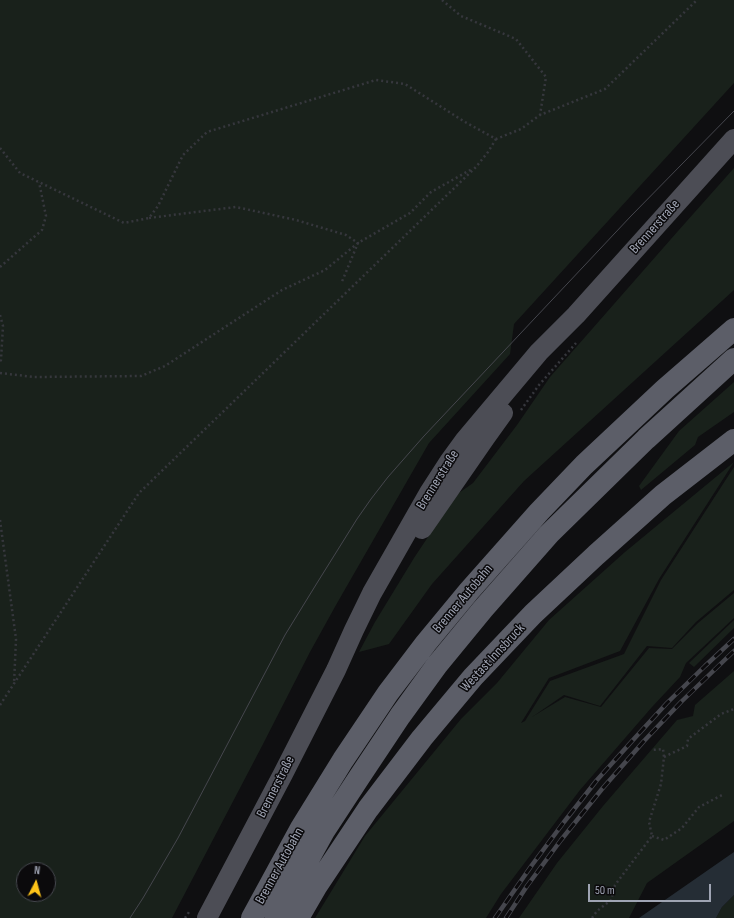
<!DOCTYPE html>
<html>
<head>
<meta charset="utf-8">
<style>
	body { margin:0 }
	#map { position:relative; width:734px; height:918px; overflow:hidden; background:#0f0f11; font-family:"Sofia Sans Condensed",sans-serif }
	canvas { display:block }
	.north { position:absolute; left:16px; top:862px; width:40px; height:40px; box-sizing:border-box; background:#0b0a0c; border:1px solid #46484f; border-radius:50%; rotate:6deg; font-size:11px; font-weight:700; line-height:16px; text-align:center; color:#9fa4b3 }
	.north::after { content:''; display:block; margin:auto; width:14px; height:18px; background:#ffc419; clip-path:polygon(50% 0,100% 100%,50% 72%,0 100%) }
	.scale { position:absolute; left:588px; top:884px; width:123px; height:18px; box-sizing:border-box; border:2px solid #9fa4b3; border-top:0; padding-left:5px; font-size:12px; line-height:14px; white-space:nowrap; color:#9fa4b3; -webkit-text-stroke:3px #0b0a0c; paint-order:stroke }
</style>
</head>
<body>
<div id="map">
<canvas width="734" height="918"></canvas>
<div class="north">N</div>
<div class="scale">50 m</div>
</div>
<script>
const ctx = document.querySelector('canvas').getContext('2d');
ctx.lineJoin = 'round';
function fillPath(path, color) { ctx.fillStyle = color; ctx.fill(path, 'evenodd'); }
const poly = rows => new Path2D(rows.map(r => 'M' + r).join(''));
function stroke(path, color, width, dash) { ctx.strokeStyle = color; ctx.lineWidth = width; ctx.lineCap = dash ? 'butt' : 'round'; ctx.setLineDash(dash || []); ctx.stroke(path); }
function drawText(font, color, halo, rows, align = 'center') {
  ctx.font = font + ' "Sofia Sans Condensed",sans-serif'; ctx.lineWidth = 3; ctx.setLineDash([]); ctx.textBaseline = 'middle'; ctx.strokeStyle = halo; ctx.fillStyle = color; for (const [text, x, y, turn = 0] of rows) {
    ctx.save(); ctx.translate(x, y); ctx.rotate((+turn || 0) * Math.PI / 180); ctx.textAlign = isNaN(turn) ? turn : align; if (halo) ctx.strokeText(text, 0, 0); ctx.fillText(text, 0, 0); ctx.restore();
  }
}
const green = poly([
	[0,0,734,0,734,83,514,324,510,354,429,443,336,605,310,652,262,746,172,918,0,918],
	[24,870,48,870,48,894,24,894],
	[734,168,734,290,524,481,432,584,389,644,359,652,375,622,414,558,456,495,473,483,517,425,550,377,678,231],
	[734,382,734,412,698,437,695,445,641,490,639,486,679,431],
	[734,462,659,579,620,651,549,678,521,723,525,721,550,681,624,654,661,580,734,467,734,590,696,622,672,648,647,646,600,706,564,695,532,717,565,697,601,707,649,648,672,649,698,623,734,593,734,618,686,663,680,677,652,707,580,790,501,894,486,918,315,918,365,836,461,719,497,683,549,620,625,552],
	[734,620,734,628,694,667,689,663],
	[734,671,734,821,647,883,629,918,519,918,557,863,603,806,677,720,693,716,695,705],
	[734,895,734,918,716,918,722,907]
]);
const water = poly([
	[734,852,734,895,722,907,716,918,639,918]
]);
const path = poly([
	[442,0,461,16,516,39,546,77,540,115],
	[0,148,20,173,124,223,149,218,158,206,183,155,207,132,376,80,405,84,465,122,496,139,521,129,540,115,605,89,697,0],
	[149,218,236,207,296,220,346,235,358,243,341,284],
	[0,267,42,230,46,216,39,182],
	[0,315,3,326,1,360,0,361],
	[0,373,34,377,141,376,165,366,282,290,325,270,358,243,410,213,431,192,472,169],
	[521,410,539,385,576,343],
	[0,520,16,639,14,684],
	[0,705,139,493,476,167,488,152,496,139],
	[664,757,687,746,688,739,721,714,734,709],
	[652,836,664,840,682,828,699,807,724,794],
	[185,918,189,912],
	[592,918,597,911,611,900,615,885,652,836,649,822,661,784,664,757,663,749,652,750]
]);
const primary = poly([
	[422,529,485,438,503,413],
	[207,918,283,774,336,670,354,630,372,593,429,493,449,462,465,440,539,352,576,315,734,139]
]);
const highway = poly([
	[252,918,301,828,343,760,388,693,426,643,469,591,539,512,584,465,665,389,734,329],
	[276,918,324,831,360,776,400,716,437,665,483,609,549,534,646,439,734,359],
	[298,918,316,887,368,809,422,738,473,677,533,614,596,555,663,495,734,440]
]);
const tram = poly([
	[130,918,143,898,178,838,285,635,317,583,357,519,371,499,388,477,424,436,631,216,734,111]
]);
const rail = poly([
	[495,918,532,865,564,822,597,780,633,740,667,703,705,666,734,639],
	[506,918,527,886,561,840,602,789,644,741,681,702,734,651]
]);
const streetNames = [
	["Brennerstraße",655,227,-48],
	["Brennerstraße",438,480,-58],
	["Brenner Autobahn",463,599,-50],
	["Westast Innsbruck",493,658,-47],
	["Brennerstraße",276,787,-63],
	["Brenner Autobahn",280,866,-61]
];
fillPath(green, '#19211b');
fillPath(water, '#252d35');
stroke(path, '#36373d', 2.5, [2, 3]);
stroke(primary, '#4c4d55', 20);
stroke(highway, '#5c5e68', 22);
stroke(tram, '#45464d', 1);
stroke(rail, '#45464d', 4.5);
stroke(rail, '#0b0a0c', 3, [9]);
drawText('14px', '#9fa4b3', '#0b0a0c', streetNames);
</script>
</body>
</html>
